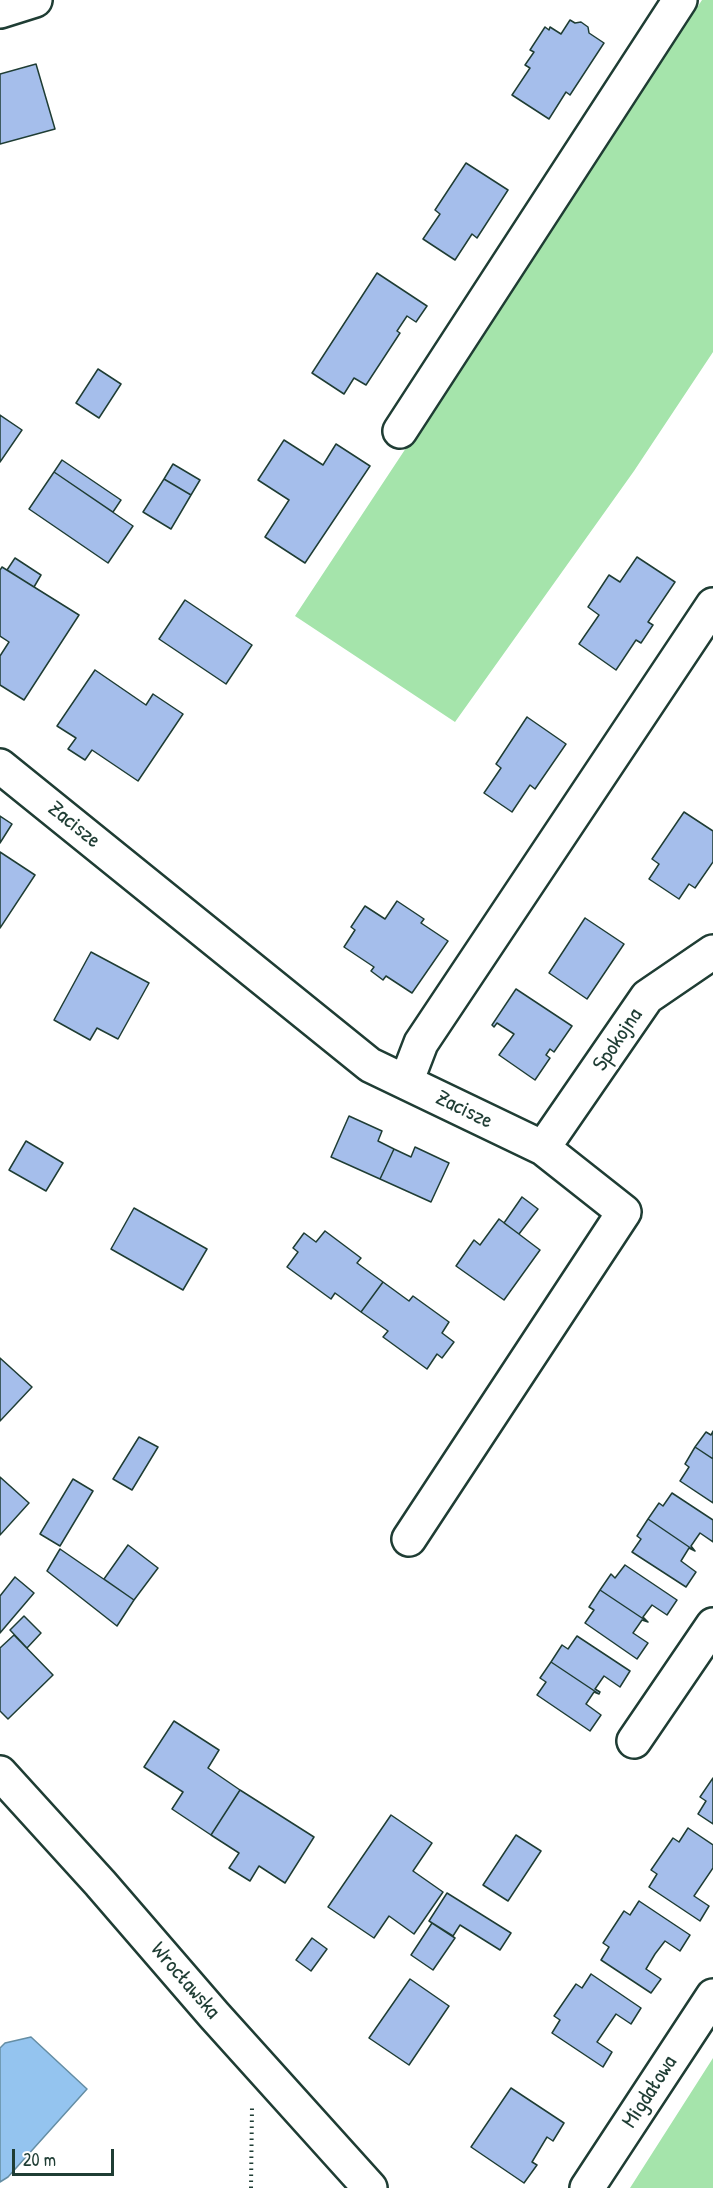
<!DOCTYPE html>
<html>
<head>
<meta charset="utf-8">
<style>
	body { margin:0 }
	#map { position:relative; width:713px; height:2188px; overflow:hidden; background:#fff; font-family:"Patrick Hand",sans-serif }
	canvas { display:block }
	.scale { position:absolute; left:12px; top:2149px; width:102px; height:27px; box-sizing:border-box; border:3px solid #1f3d34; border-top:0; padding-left:8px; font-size:18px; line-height:21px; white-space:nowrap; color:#1f3d34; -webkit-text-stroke:4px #fff; paint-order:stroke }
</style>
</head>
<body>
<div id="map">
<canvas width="713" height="2188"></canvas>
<div class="scale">20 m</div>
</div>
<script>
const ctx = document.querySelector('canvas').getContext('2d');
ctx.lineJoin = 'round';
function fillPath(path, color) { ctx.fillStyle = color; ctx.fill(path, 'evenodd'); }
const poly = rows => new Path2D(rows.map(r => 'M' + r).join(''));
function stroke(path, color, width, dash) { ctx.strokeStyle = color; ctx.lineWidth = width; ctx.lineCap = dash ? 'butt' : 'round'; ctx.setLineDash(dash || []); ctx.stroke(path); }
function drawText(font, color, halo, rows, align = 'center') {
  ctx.font = font + ' "Patrick Hand",sans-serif'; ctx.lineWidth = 6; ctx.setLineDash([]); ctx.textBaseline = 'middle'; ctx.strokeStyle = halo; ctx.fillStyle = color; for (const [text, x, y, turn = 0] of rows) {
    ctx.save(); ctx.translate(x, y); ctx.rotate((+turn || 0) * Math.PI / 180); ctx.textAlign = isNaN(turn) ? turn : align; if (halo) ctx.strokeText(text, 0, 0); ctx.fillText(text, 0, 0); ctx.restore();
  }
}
const green = poly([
	[702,0,713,0,713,352,634,471,455,722,295,616],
	[713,2058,713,2188,630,2188]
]);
const water = poly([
	[31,2037,87,2089,8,2177,0,2182,0,2048,5,2043,31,2037]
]);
const building = poly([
	[570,20,575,23,581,22,588,27,589,33,604,43,570,95,566,92,549,119,512,95,530,68,525,65,534,52,530,50,545,27,549,30,550,27,561,34,570,20],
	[36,64,55,129,0,144,0,74,36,64],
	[466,163,508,190,477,238,472,234,455,260,423,239,440,214,435,210,466,163],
	[377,273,427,306,416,322,407,316,397,331,400,333,366,385,354,378,344,394,312,373,377,273],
	[98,369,121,384,99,418,76,403,98,369],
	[0,415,22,430,0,462,0,415],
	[284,440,323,465,336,444,370,466,305,563,265,537,289,500,258,480,284,440],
	[62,460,121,500,113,512,54,472,62,460],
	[173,464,200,480,191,495,164,479,173,464],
	[54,472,133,526,108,563,29,509,54,472],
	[164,479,191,495,171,529,143,512,164,479],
	[637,557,675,582,648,622,653,625,641,643,636,640,616,670,579,644,599,615,588,607,609,575,620,582,637,557],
	[15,558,41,575,34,587,7,570,15,558],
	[2,567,79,615,24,700,0,685,0,656,9,642,0,636,0,570,2,567],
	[185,600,252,645,226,684,159,639,185,600],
	[95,670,146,705,153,694,183,714,138,781,92,750,85,760,68,749,76,738,57,726,95,670],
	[527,717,566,744,535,789,530,785,512,812,484,793,501,768,496,764,527,717],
	[684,812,713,831,713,862,695,888,689,884,679,899,649,879,659,864,652,859,684,812],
	[0,816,12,824,0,843,0,816],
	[0,852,35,875,0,928,0,852],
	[397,901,424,919,421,923,448,941,412,993,386,976,383,980,371,971,374,967,344,947,355,930,351,927,365,906,385,919,397,901],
	[585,918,624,944,587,999,549,973,585,918],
	[91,952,149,983,118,1039,97,1028,90,1040,54,1020,91,952],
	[516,989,572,1026,554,1052,550,1049,546,1055,550,1058,535,1080,499,1055,514,1034,497,1023,494,1027,492,1025,516,989],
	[349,1116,382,1131,378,1141,394,1149,380,1179,331,1157,349,1116],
	[26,1141,63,1163,46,1191,9,1170,26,1141],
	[415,1147,449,1163,431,1202,380,1179,394,1149,411,1157,415,1147],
	[522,1197,538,1209,519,1234,504,1223,522,1197],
	[134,1208,207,1249,183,1290,111,1249,134,1208],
	[499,1219,540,1250,504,1300,456,1266,474,1240,480,1245,499,1219],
	[325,1231,361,1258,357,1263,383,1282,361,1312,335,1293,331,1299,287,1267,298,1252,293,1248,304,1233,316,1242,325,1231],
	[383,1282,409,1301,413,1296,449,1322,442,1333,454,1342,442,1358,437,1354,427,1369,383,1337,388,1331,361,1312,383,1282],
	[0,1358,32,1387,0,1421,0,1358],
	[713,1431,713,1459,695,1447,706,1432,711,1435,713,1431],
	[139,1437,158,1447,132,1490,113,1479,139,1437],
	[695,1447,713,1459,713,1503,680,1481,689,1467,685,1464,695,1447],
	[0,1477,29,1503,0,1535,0,1477],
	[73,1479,93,1491,60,1546,40,1534,73,1479],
	[672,1493,713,1520,713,1542,700,1533,691,1546,695,1551,648,1519,659,1503,663,1506,672,1493],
	[648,1519,695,1551,689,1548,681,1561,696,1572,686,1587,632,1552,641,1539,637,1536,648,1519],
	[128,1545,158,1568,134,1600,104,1579,128,1545],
	[60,1549,134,1600,117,1626,47,1571,60,1549],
	[625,1565,677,1600,667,1615,652,1605,643,1617,648,1622,600,1590,611,1574,615,1578,625,1565],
	[15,1577,34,1593,0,1633,0,1596,15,1577],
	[600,1590,648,1622,642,1620,633,1633,648,1643,637,1659,585,1623,594,1610,589,1607,600,1590],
	[24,1616,41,1633,27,1648,10,1630,24,1616],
	[14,1635,53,1675,8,1719,0,1711,0,1648,14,1635],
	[577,1636,630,1671,620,1687,604,1676,595,1689,600,1692,599,1694,551,1662,562,1645,568,1649,577,1636],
	[551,1662,599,1694,594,1692,586,1704,601,1715,590,1731,537,1695,546,1682,540,1678,551,1662],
	[174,1721,219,1750,208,1768,240,1790,211,1835,172,1809,183,1792,144,1767,174,1721],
	[713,1778,713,1824,698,1814,706,1801,700,1797,713,1778],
	[240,1790,314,1837,285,1883,259,1866,250,1881,229,1868,239,1853,211,1835,240,1790],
	[391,1815,432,1843,413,1871,443,1892,414,1934,389,1916,374,1938,328,1907,391,1815],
	[688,1828,713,1845,713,1868,694,1896,709,1906,700,1921,649,1887,657,1874,651,1870,673,1838,679,1842,688,1828],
	[516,1835,541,1851,508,1901,483,1885,516,1835],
	[447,1893,511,1933,500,1950,460,1925,453,1936,429,1921,447,1893],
	[639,1901,690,1935,680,1951,665,1941,655,1954,646,1969,661,1979,651,1993,601,1960,609,1947,603,1943,624,1911,630,1915,639,1901],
	[432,1923,455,1938,433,1970,411,1955,432,1923],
	[312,1938,327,1949,311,1971,296,1960,312,1938],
	[591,1974,641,2008,631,2024,616,2014,597,2042,612,2052,603,2067,552,2033,560,2020,554,2016,576,1984,582,1988,591,1974],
	[410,1979,449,2006,409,2065,369,2038,410,1979],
	[511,2088,564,2123,553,2141,547,2137,532,2162,537,2165,524,2183,471,2147,511,2088]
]);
const path = poly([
	[251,2188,252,2108]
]);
const minor = poly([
	[0,11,35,0],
	[400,431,680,0],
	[0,766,370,1065,543,1148,624,1212,409,1539],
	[406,1082,421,1043,713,605],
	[543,1148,647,997,713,952],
	[634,1741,713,1625],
	[0,1773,100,1883,214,2015,370,2188],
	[587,2188,713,1996]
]);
const streetNames = [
	["Zacisze",74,825,39],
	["Spokojna",618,1040,-56],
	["Zacisze",464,1110,26],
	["Wrocławska",185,1981,49],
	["Migdałowa",650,2092,-57]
];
fillPath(green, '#a5e4ab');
fillPath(water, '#94c4ef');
stroke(water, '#658ea4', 1.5);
fillPath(building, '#a5beeb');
stroke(building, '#1f3d34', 1.5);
stroke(minor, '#1f3d34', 38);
stroke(path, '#1f3d34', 4, [1.5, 4.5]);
stroke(minor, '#fff', 33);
drawText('22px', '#1f3d34', '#fff', streetNames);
</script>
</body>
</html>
